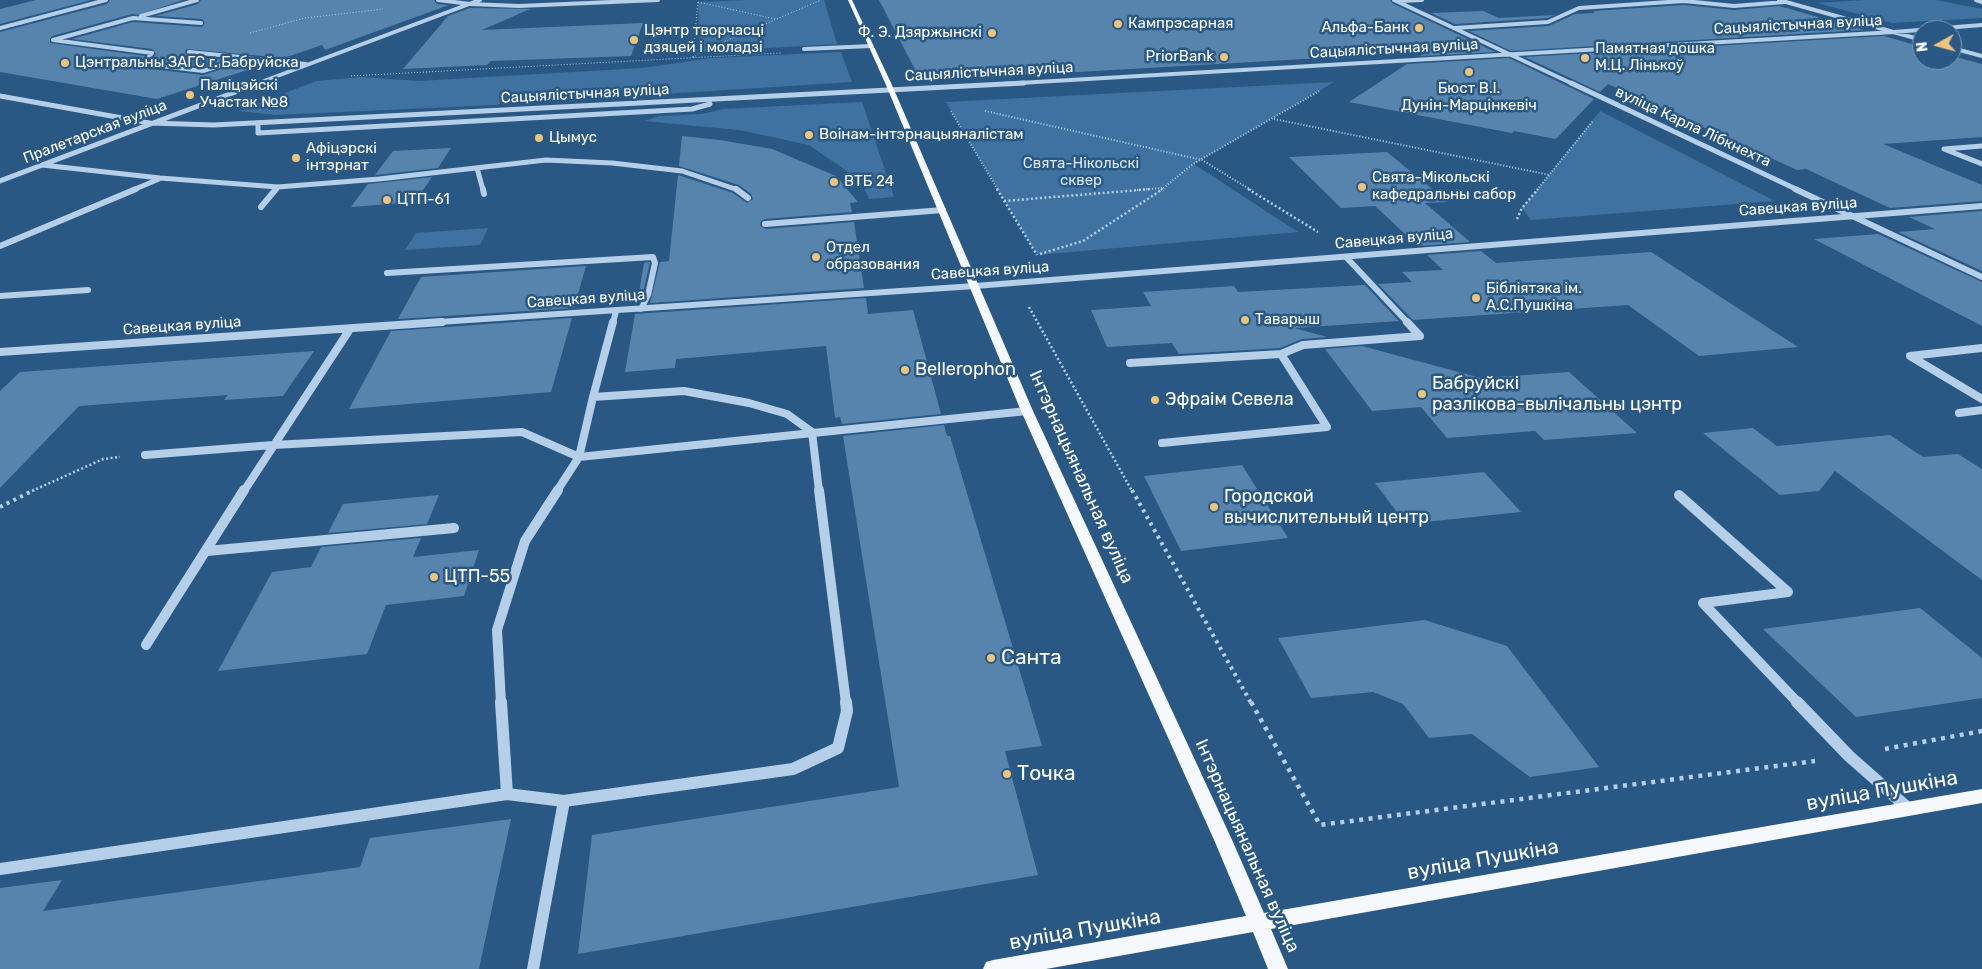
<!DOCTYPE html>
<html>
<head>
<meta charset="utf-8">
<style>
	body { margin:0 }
	#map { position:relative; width:1982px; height:969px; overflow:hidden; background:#2a5884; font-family:Rubik,sans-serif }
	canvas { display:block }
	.north { position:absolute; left:1912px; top:20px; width:50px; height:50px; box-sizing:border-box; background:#2a5884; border:1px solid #7f9bb5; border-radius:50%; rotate:263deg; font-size:14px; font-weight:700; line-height:20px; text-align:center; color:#fff }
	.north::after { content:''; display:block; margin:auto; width:18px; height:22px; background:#edc47c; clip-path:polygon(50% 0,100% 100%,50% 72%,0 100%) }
</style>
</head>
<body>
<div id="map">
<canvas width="1982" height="969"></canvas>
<div class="north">N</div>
</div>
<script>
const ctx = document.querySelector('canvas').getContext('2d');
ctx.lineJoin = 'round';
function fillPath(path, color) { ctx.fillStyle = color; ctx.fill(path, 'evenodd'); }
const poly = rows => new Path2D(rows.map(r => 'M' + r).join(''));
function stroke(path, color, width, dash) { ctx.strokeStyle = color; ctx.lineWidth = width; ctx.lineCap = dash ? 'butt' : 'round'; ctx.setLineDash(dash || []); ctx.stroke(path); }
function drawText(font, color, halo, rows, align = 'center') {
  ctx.font = font + ' Rubik,sans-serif'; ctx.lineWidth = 5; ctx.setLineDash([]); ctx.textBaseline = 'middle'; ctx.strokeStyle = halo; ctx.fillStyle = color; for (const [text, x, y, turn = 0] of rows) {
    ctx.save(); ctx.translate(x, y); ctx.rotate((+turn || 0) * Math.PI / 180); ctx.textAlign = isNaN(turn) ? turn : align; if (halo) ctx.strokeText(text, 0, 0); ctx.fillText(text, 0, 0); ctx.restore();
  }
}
const green = poly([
	[747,0,824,0,837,44,700,52,698,2],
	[1864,0,1936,0,1982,9,1982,18,1892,23,1817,3],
	[841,52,852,82,649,95,620,90,529,95,496,105,276,115,239,111,316,81,362,77,419,81,642,68,712,58],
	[1334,82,1194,164,1298,232,1037,255,946,102],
	[862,102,894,197,869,199,861,181,809,145,739,130,644,121,660,116,703,114,723,109],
	[1600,111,1775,201,1531,220,1522,208],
	[488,228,480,245,405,250,416,233]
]);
const building = poly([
	[36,0,91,0,0,24,0,9],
	[110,0,183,0,138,15,132,14,52,36,50,39,50,43,145,56,139,63,142,68,203,75,245,62,266,64,157,99,0,72,0,32,107,4],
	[201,0,434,0,437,4,449,5,325,50,322,45,284,58,186,49,185,53,188,56,227,60,203,67,150,61,156,54,152,49,72,39,133,22,202,27,205,23,202,19,155,16,198,4],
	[879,0,1390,0,1392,3,1495,52,1420,56,1426,52,921,81],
	[1684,5,1734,10,1779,6,1864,30,1511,51,1469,31,1549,26,1575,14,1594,13,1594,11],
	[470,8,530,9,482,30,643,23,631,56,491,61,487,65,403,69,448,16],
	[1483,11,1499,18,1555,15,1547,18,1455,24,1431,13],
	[1884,36,1922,47,1922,60,1952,60,1952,56,1982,64,1982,137,1883,144,1982,185,1982,201,1890,208,1806,169,1797,170,1608,84,1600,92,1525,57],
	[1509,58,1594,99,1556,139,1514,131,1512,133,1349,102,1407,64],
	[682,136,720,140,772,149,836,176,858,202,850,203,852,212,765,219,761,221,760,225,765,229,854,222,864,288,650,303,660,262,669,261,678,175,733,193,747,203,753,199,751,194,739,185,679,166],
	[451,148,438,168,375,175,393,151],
	[1387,152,1448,202,1425,203,1470,242,1418,246,1375,206,1341,208,1289,157],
	[432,177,415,202,351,207,368,184],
	[1982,211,1982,271,1898,232,1935,229,1909,217],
	[1878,234,1982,282,1982,326,1814,239],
	[1481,251,1496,263,1651,252,1798,347,1699,356,1628,305,1413,320,1378,284,1412,282,1402,272,1443,270,1427,255],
	[650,262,643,293,637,304,644,263],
	[586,266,574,308,398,319,421,277],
	[1365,285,1399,321,1294,328,1327,337,1302,339,1280,348,1179,354,1172,343,1107,347,1091,310,1151,306,1143,292,1234,286,1238,292],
	[866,298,868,314,913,310,941,414,842,424,840,417,835,418,826,346,676,359,675,368,625,372,635,314],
	[572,318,551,392,349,409,391,331],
	[1362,346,1481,378,1569,372,1637,433,1544,440,1535,431,1447,438,1421,407,1372,411,1325,349],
	[314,351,283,396,224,400,228,395,79,406,0,488,0,391,20,372],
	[944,425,947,436,950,436,1042,746,1005,751,1038,875,578,954,592,835,899,787,843,436],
	[1753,428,1777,446,1890,435,1923,457,1958,454,1982,469,1982,580,1835,471,1819,491,1780,495,1703,433],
	[1242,465,1288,538,1181,551,1144,476],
	[1484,472,1521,512,1406,524,1375,483],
	[439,495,427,524,328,533,343,504],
	[421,538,413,557,479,550,464,596,386,605,367,654,218,671,272,572,311,567,321,547],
	[1920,608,1982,658,1982,698,1856,717,1763,629],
	[1425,620,1507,646,1599,767,1530,777,1472,734,1429,738,1403,704,1373,692,1311,698,1278,638],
	[511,819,479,969,0,969,0,888,62,880,43,911,360,867,370,838]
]);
const pathFar4 = poly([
	[698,2,775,19],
	[250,33,305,18,383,9],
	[693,57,698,1],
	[693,58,700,52,821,0],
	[351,76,781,53]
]);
const pathFar3 = poly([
	[951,111,998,190],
	[985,111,1202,160,1251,190],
	[1274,119,1550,175],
	[1137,190,1163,188],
	[1161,190,1193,164,1321,90],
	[1537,190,1593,121]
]);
const pathFar2 = poly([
	[997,189,1037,255],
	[1248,189,1318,232],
	[1004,201,1152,189],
	[1517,219,1522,208,1538,189],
	[1040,254,1083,241,1163,189],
	[1029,307,1132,491],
	[32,491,103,459,120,457]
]);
const pathFar1 = poly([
	[1132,490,1251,703],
	[0,507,34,490]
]);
const path = poly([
	[1251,702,1320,825,1815,761],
	[1885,749,1982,731]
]);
const minorFar5 = poly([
	[438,0,470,4,519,6,658,0],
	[1394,0,1573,84],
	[1779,0,1922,40],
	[1976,0,1982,2],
	[1399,1,1422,0],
	[141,16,197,0],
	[201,23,133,18,53,40,152,53,143,64,203,71,245,58,306,64],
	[0,28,106,0],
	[1455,28,1548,22,1579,8,1684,1,1734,6,1785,2],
	[1952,48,1982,56],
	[804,49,871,46],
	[189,52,240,57],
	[256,84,480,0],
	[1002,84,1894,32,1982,25]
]);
const minorFar4 = poly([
	[1571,83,1798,190],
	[0,96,150,123,214,125,1024,83],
	[258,123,258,133,692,109,710,104],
	[1982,146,1944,149,1982,164],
	[42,165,160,178,278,187,379,179,546,160,612,163,682,171,738,190],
	[477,168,483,190],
	[0,181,259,83],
	[133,190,159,179],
	[275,190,278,187]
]);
const minorFar3 = poly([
	[483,189,484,194],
	[736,189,748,198],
	[1795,189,1982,277],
	[261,207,276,189],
	[765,224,943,210],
	[0,246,136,189],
	[1346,257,1408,323],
	[387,273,653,257,655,263,648,295,641,309],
	[0,296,88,290],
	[424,323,975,286,1982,206],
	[613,323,616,311]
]);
const minorFar2 = poly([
	[613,322,593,397,684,391,749,403,787,414,812,432,819,491],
	[1982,348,1910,356,1982,399],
	[0,352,442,322],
	[1130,363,1281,354,1303,345,1420,336,1407,322],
	[1959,413,1982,410],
	[1162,443,1327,427,1281,354],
	[145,455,273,445,522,432,579,457,1027,411],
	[244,491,350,329],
	[557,491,579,457,593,397]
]);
const minorFar1 = poly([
	[819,490,846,703],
	[1679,495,1788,592,1703,603,1798,703],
	[207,551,454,528],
	[146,645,244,490],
	[501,703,497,630,525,541,558,490]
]);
const minor = poly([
	[501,702,507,794,564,801],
	[1797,702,1849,756,1909,809],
	[0,869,507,794],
	[533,969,564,801,793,769,838,748,847,711,846,702]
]);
const major = poly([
	[848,0,852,0,892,85,1033,411,1233,842,1264,913,1982,789,1982,803,1271,929,1288,969,1268,969,1253,932,1046,969,983,969,986,962,993,960,1246,916,1215,842,1021,411,886,85,848,0]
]);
const markers = [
	[1118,24,5,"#edc47c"],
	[1419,28,5,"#edc47c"],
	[992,33,5,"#edc47c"],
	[634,40,5,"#edc47c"],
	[1224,57,5,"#edc47c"],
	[1585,58,5,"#edc47c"],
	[65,63,5,"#edc47c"],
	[1469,72,5,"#edc47c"],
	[190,95,5,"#edc47c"],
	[809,135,5,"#edc47c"],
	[539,138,5,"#edc47c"],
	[296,158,5,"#edc47c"],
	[834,182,5,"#edc47c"],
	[1362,187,5,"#edc47c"],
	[387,200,5,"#edc47c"],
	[816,257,5,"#edc47c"],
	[1476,298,5,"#edc47c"],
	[1245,320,5,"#edc47c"],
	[905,370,5,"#edc47c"],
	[1422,394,5,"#edc47c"],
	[1155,400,5,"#edc47c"],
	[1214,507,5,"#edc47c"],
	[434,577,5,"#edc47c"],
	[991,658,5,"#edc47c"],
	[1007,774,5,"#edc47c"]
];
const farPoinames = [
	["Кампрэсарная",1128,24],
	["Альфа-Банк",1409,28,"right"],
	["Цэнтр творчасці",644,31],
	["дзяцей і моладзі",644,48],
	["Ф. Э. Дзяржынскі",982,33,"right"],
	["Памятная дошка",1595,49],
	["М.Ц. Лінькоў",1595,66],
	["PriorBank",1214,57,"right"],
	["Цэнтральны ЗАГС г. Бабруйска",75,63],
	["Паліцэйскі",200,86],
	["Участак №8",200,103],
	["Бюст В.І.",1469,89,"center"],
	["Дунін-Марцінкевіч",1469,106,"center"],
	["Воінам-інтэрнацыяналістам",819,135],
	["Цымус",549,138],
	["Афіцэрскі",306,149],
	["інтэрнат",306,166],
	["Свята-Мікольскі",1372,178],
	["кафедральны сабор",1372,195],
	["ВТБ 24",844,182],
	["ЦТП-61",397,200],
	["Отдел",826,248],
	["образования",826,265],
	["Бібліятэка ім.",1486,289],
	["А.С.Пушкіна",1486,306],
	["Таварыш",1255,320]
];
const farStreetnames = [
	["Сацыялістычная вуліца",1798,25,-3],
	["Сацыялістычная вуліца",1394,49,-3],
	["Сацыялістычная вуліца",989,72,-3],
	["Сацыялістычная вуліца",585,94,-3],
	["вуліца Карла Лібкнехта",1693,127,25],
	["Пралетарская вуліца",95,132,-21],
	["Савецкая вуліца",1798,207,-4],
	["Савецкая вуліца",1394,239,-5],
	["Савецкая вуліца",990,271,-4],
	["Савецкая вуліца",586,299,-4],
	["Савецкая вуліца",182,326,-4]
];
const farParknames = [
	["Свята-Нікольскі",1081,164],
	["сквер",1081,181]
];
const poiNames = [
	["Bellerophon",915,370],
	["Бабруйскі",1432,384],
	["разлікова-вылічальны цэнтр",1432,405],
	["Эфраім Севела",1165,400],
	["Городской",1224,497],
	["вычислительный центр",1224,518],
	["ЦТП-55",444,577]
];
const streetNames = [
	["Інтэрнацыянальная вуліца",1081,477,66],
	["Інтэрнацыянальная вуліца",1247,846,66]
];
const nearPoinames = [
	["Санта",1001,658],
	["Точка",1017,774]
];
const nearStreetnames = [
	["вуліца Пушкіна",1882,791,-10],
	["вуліца Пушкіна",1483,860,-10],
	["вуліца Пушкіна",1085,930,-10]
];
fillPath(green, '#3f72a0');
fillPath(building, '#5684ad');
stroke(pathFar4, '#b4cfe7', 1, [1, 2]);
stroke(pathFar3, '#b4cfe7', 2, [1, 2]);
stroke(pathFar2, '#b4cfe7', 2.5, [2, 2.5]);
stroke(pathFar1, '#b4cfe7', 4, [3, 4.5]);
stroke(path, '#b4cfe7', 4.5, [4, 5.5]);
stroke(minorFar5, '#b4cfe7', 4);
stroke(minorFar4, '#b4cfe7', 5);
stroke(minorFar3, '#b4cfe7', 6);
stroke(minorFar2, '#b4cfe7', 8);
stroke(minorFar1, '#b4cfe7', 10);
stroke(minor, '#b4cfe7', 12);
fillPath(major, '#f5f9fe');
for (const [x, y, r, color] of markers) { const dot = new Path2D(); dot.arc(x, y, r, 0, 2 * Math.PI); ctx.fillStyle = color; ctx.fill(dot); stroke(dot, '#2a5884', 2); }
drawText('15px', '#fff', '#2a5884', farPoinames, 'left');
drawText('15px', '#fff', '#2a5884', farStreetnames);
drawText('15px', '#d8e7f6', '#2a5884', farParknames);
drawText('18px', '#fff', '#2a5884', poiNames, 'left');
drawText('18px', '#fff', '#2a5884', streetNames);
drawText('21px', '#fff', '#2a5884', nearPoinames, 'left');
drawText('21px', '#fff', '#2a5884', nearStreetnames);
</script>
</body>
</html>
